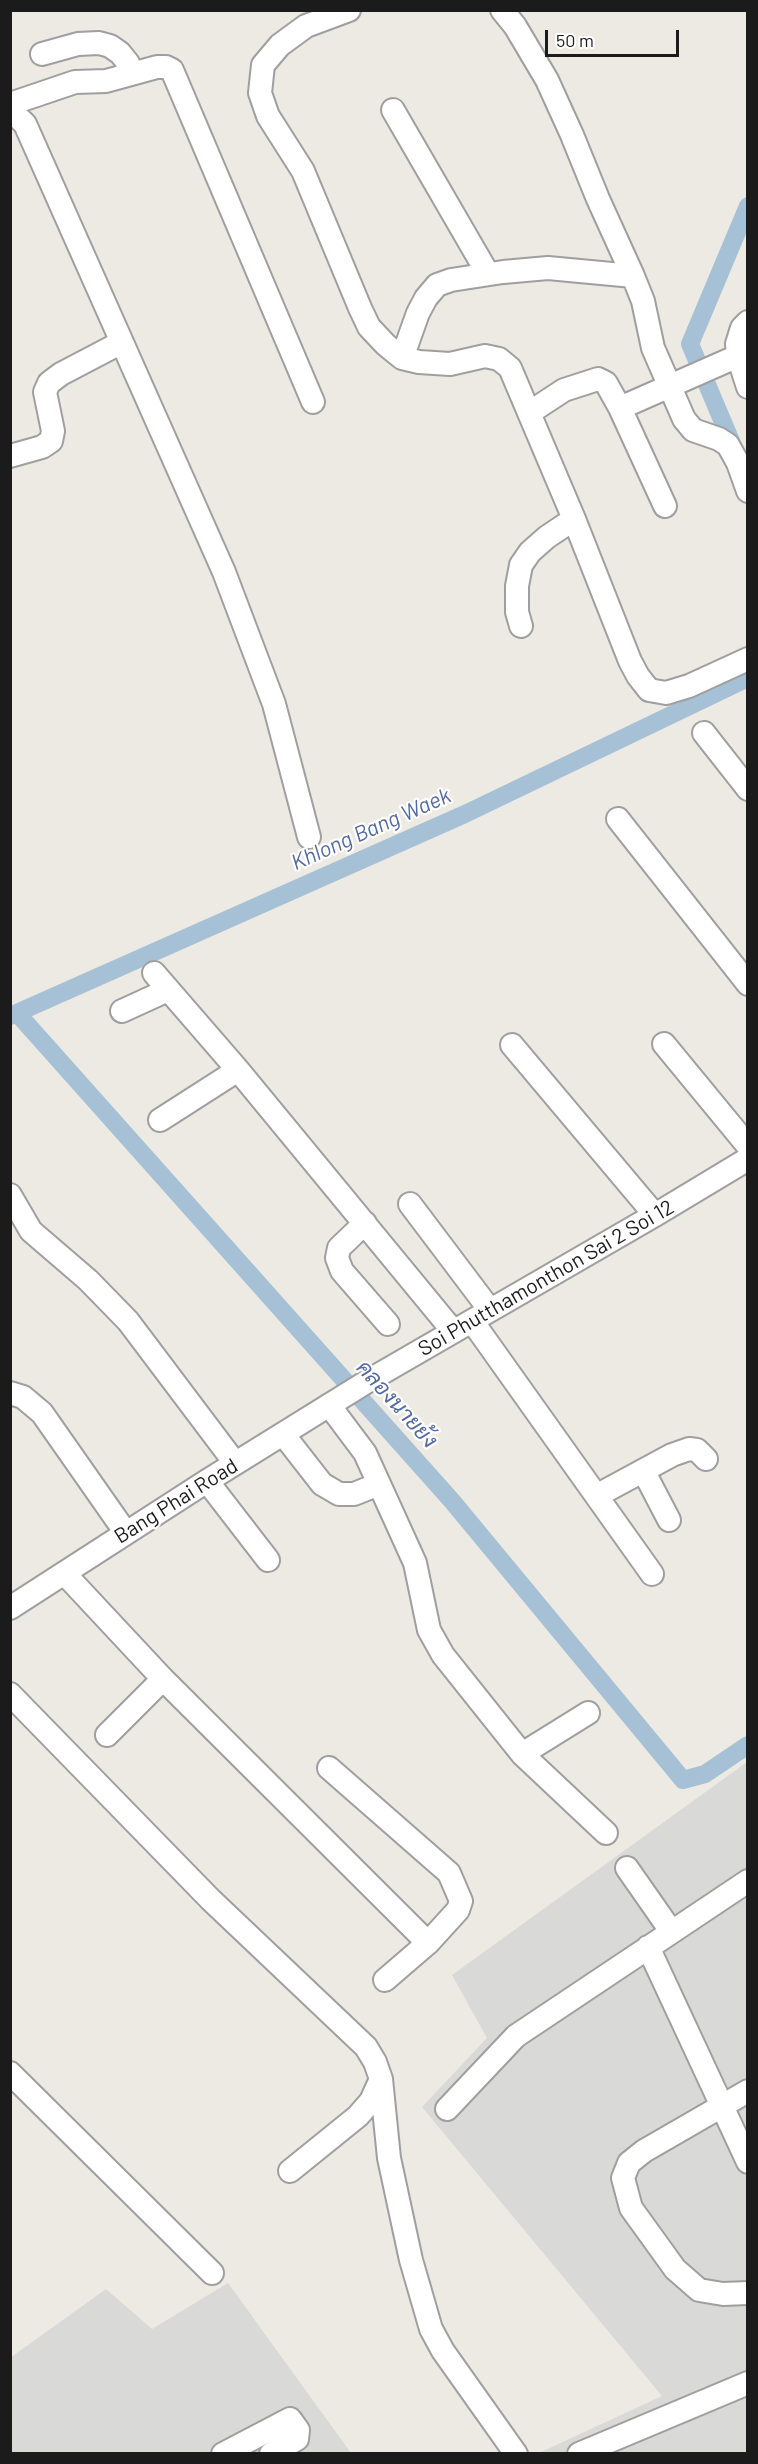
<!DOCTYPE html>
<html>
<head>
<meta charset="utf-8">
<style>
	body { margin:0 }
	#map { position:relative; width:758px; height:2464px; overflow:hidden; background:#eceae2; font-family:Barlow,sans-serif }
	canvas { display:block }
	.frame { position:absolute; inset:0; border:12px solid #1b1b1b; pointer-events:none }
	.scale { position:absolute; left:545px; top:30px; width:134px; height:27px; box-sizing:border-box; border:3px solid #1b1b1b; border-top:0; padding-left:8px; font-size:18px; line-height:21px; white-space:nowrap; color:#1b1b1b; -webkit-text-stroke:4px #fff; paint-order:stroke }
</style>
</head>
<body>
<div id="map">
<canvas width="758" height="2464"></canvas>
<div class="frame"></div>
<div class="scale">50 m</div>
</div>
<script>
const ctx = document.querySelector('canvas').getContext('2d');
ctx.lineJoin = 'round';
function fillPath(path, color) { ctx.fillStyle = color; ctx.fill(path, 'evenodd'); }
const poly = rows => new Path2D(rows.map(r => 'M' + r).join(''));
function stroke(path, color, width, dash) { ctx.strokeStyle = color; ctx.lineWidth = width; ctx.lineCap = dash ? 'butt' : 'round'; ctx.setLineDash(dash || []); ctx.stroke(path); }
function drawText(font, color, halo, rows, align = 'center') {
  ctx.font = font + ' Barlow,Sarabun,sans-serif'; ctx.lineWidth = 4.5; ctx.setLineDash([]); ctx.textBaseline = 'middle'; ctx.strokeStyle = halo; ctx.fillStyle = color; for (const [text, x, y, turn = 0] of rows) {
    ctx.save(); ctx.translate(x, y); ctx.rotate((+turn || 0) * Math.PI / 180); ctx.textAlign = isNaN(turn) ? turn : align; if (halo) ctx.strokeText(text, 0, 0); ctx.fillText(text, 0, 0); ctx.restore();
  }
}
const residential = poly([
	[747,1762,747,2453,539,2453,662,2396,422,2107,487,2038,452,1975],
	[228,2283,351,2453,11,2453,10,2358,106,2289,152,2329]
]);
const canal = poly([
	[736,453,690,344,748,206],
	[17,1013,452,1501,683,1780,705,1774,748,1745],
	[10,1016,465,814,748,678]
]);
const minor = poly([
	[349,10,306,26,280,45,263,65,260,93,268,116,303,171,360,308,369,327,386,345,402,358,419,362,450,364,485,356,499,359,510,368,574,519,547,537,530,552,521,565,517,586,517,612,521,626],
	[502,10,515,26,547,80,572,135,598,199,633,276,643,301,653,348,684,419,693,430,719,439,728,445,738,463,748,491],
	[42,54,78,44,99,43,110,46,120,53,128,63,131,74],
	[10,104,75,82,106,81,157,67,166,67,172,70,313,402],
	[10,110,25,124,224,572,274,704,309,837],
	[393,110,488,274],
	[748,322,742,328,737,344,738,356,748,387],
	[402,358,418,313,426,298,437,285,451,280,503,272,548,268,633,276],
	[620,408,665,506],
	[529,413,564,390,598,379,606,383,620,408,738,356],
	[10,456,42,447,51,441,53,431,45,392,49,383,61,374,122,342],
	[574,519,630,661,638,676,649,690,666,693,689,686,748,659],
	[704,733,748,789],
	[618,819,748,984],
	[154,973,238,1070,453,1331],
	[122,1011,168,990],
	[664,1044,748,1146],
	[512,1045,655,1215],
	[160,1120,238,1070],
	[10,1195,31,1231,88,1280,128,1321,235,1463],
	[410,1204,490,1310],
	[365,1223,339,1248,337,1258,342,1271,388,1324],
	[472,1321,652,1574],
	[10,1393,23,1397,42,1413,126,1533],
	[329,1405,365,1453,415,1563,429,1630,443,1655,522,1754,606,1833],
	[283,1434,322,1484,339,1494,354,1494,379,1484],
	[644,1472,669,1520],
	[207,1481,268,1560],
	[598,1495,672,1455,689,1449,697,1450,706,1459],
	[64,1573,163,1679,428,1943,385,1980],
	[10,1608,207,1481,368,1381,655,1215,748,1159],
	[10,1694,211,1900,366,2047,375,2062,381,2079,389,2158,411,2260,431,2329,443,2351,516,2454],
	[107,1735,163,1679],
	[522,1754,588,1713],
	[329,1768,449,1873,461,1901,458,1910,428,1943],
	[627,1868,671,1931],
	[648,1947,748,2162],
	[10,2073,212,2273],
	[748,2091,644,2151,629,2163,623,2178,631,2208,675,2269,699,2290,723,2294,748,2293],
	[447,2109,516,2036,748,1881],
	[290,2171,358,2116,371,2101,381,2079],
	[223,2454,290,2419,298,2430,297,2439,271,2454],
	[579,2454,748,2383]
]);
const streetNames = [
	["Soi Phutthamonthon Sai 2 Soi 12",546,1278,-30],
	["Bang Phai Road",176,1501,-32]
];
const waterNames = [
	["Khlong Bang Waek",371,829,-24],
	["คลองนายย้ง",397,1404,48]
];
fillPath(residential, '#d9d9d8');
stroke(canal, '#a6c1d5', 18);
stroke(minor, '#9f9f9f', 26);
stroke(minor, '#fff', 22);
drawText('21px', '#1b1b1b', '#fff', streetNames);
drawText('italic 22px', '#536aa0', '#fff', waterNames);
</script>
</body>
</html>
